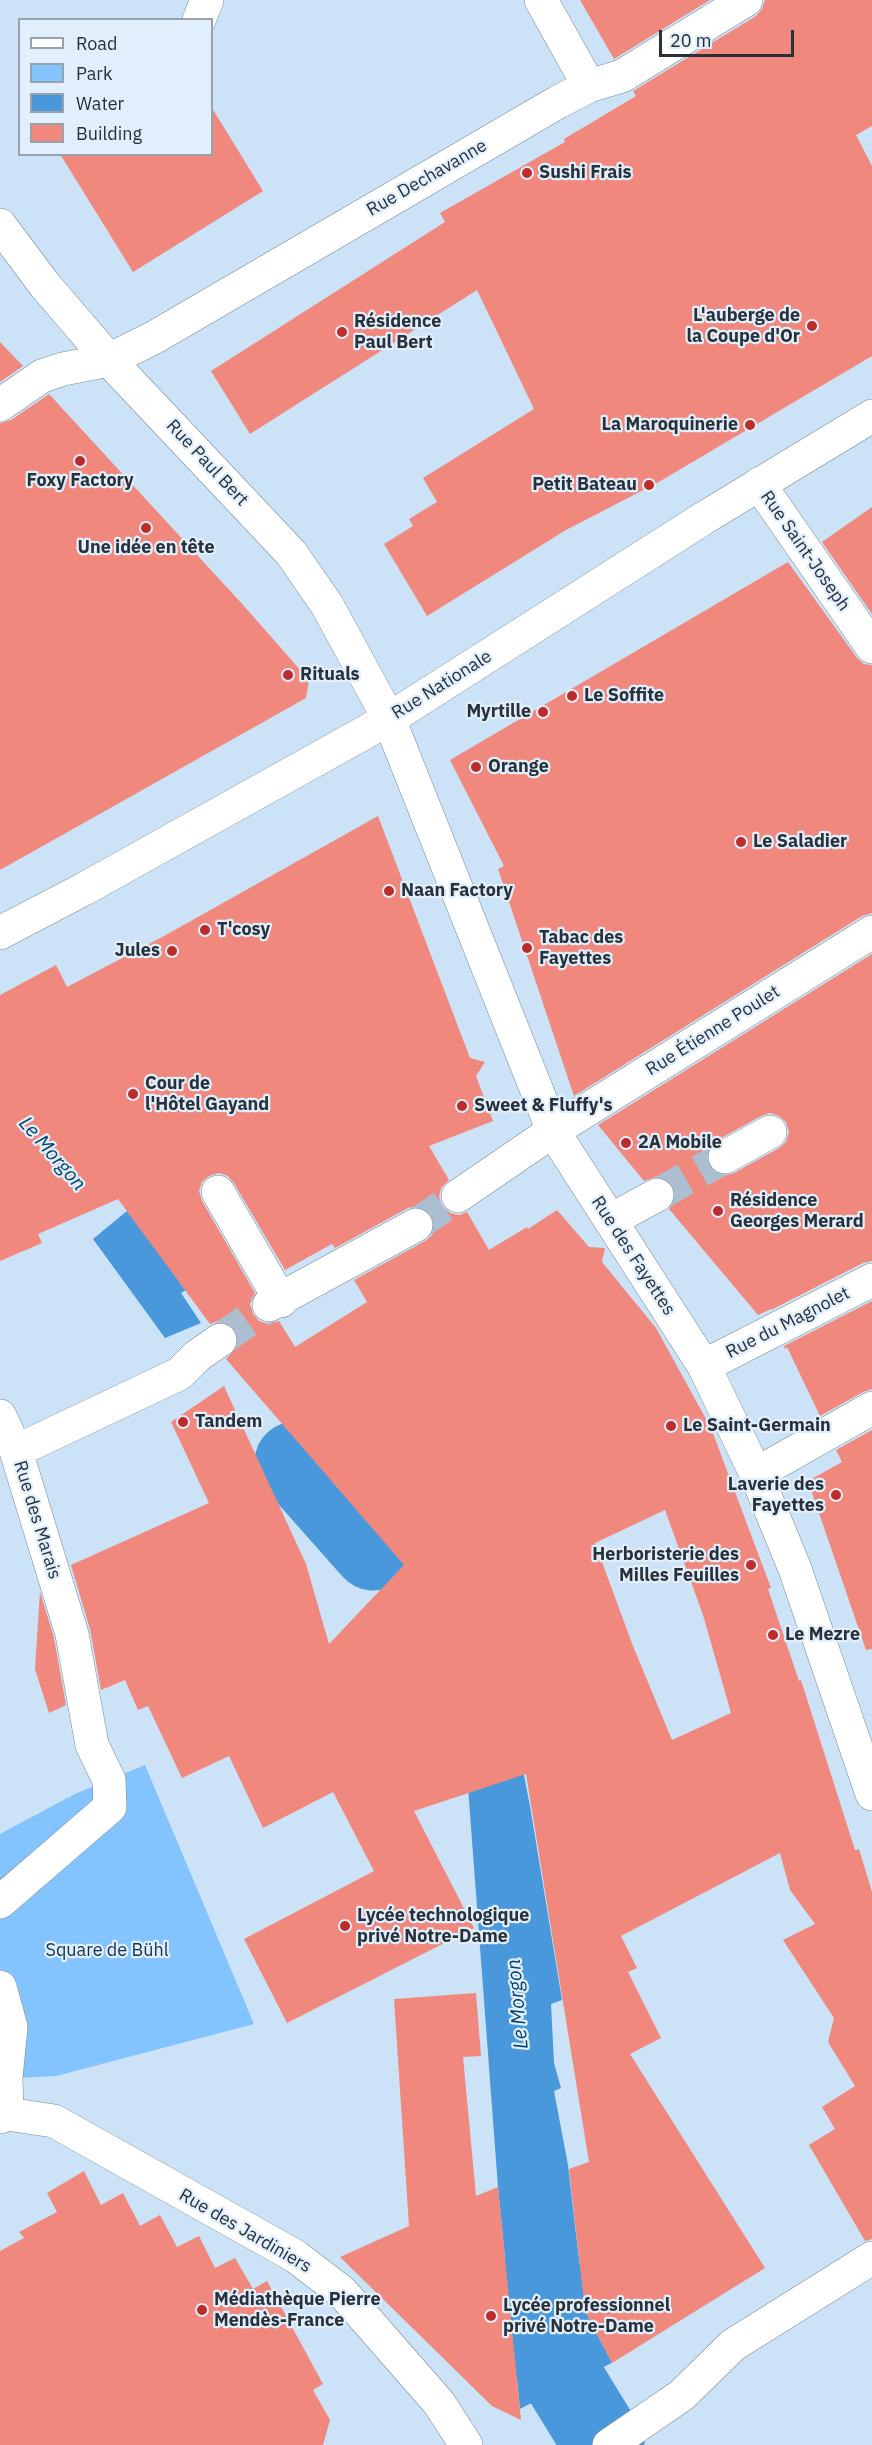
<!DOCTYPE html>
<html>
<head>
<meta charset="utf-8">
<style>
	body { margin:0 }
	#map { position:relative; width:872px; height:2445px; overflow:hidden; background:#cce2f7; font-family:"IBM Plex Sans",sans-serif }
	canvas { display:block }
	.legend { position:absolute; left:18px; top:18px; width:195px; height:138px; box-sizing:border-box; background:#e1eefb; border:2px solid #97a2ad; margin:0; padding:8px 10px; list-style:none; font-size:18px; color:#283139 }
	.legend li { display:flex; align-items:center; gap:12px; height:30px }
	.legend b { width:30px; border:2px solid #97a2ad }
	.scale { position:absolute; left:659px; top:30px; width:135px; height:27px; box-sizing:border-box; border:3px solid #283139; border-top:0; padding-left:8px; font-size:18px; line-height:21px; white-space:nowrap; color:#283139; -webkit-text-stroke:4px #e1eefb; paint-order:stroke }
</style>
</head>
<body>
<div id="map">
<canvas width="872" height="2445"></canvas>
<ul class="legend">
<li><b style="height:8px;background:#fff"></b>Road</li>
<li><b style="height:16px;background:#83c3fe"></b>Park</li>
<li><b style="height:16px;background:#4998dc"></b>Water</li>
<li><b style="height:16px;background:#f0887e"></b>Building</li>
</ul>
<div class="scale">20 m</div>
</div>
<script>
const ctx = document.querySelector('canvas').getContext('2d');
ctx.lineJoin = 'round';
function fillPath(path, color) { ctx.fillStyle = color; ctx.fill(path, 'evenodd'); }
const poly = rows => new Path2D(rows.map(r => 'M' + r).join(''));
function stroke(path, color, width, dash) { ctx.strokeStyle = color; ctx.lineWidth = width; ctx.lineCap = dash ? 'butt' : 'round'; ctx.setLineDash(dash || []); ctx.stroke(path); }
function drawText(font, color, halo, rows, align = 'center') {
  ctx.font = font + ' "IBM Plex Sans",sans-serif'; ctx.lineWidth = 4.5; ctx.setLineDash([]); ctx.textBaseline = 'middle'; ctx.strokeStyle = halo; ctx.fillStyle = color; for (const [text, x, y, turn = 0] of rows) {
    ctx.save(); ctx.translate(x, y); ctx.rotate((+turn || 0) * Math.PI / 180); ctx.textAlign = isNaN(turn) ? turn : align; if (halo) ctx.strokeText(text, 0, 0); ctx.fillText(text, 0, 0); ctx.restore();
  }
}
const green = poly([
	[145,1765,254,2024,56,2076,0,2079,0,1834,75,1794]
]);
const water = poly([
	[127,1211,186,1290,181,1293,201,1323,165,1338,93,1239],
	[511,1709,530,1806,562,2000,551,2004,554,2063,561,2088,554,2091,568,2165,585,2311,612,2363,520,2409,498,2187,465,1747]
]);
const pier = poly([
	[612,2363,614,2365,521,2411,520,2409]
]);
const river = poly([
	[295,1462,373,1550],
	[542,2278,545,2317,555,2365,604,2445]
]);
const building = poly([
	[580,0,710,0,614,59],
	[765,0,872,0,872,126,856,135,872,166,872,356,657,483,566,530,427,616,384,544,413,526,409,519,437,502,423,478,534,409,477,290,250,434,211,371,445,222,440,213,565,142,564,139,636,96,633,91,756,16,762,9],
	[212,108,263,191,133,272,60,154,212,154],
	[0,342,23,366,0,382],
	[49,394,244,606,309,680,306,698,0,870,0,423,11,420],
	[872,507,872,614,822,542],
	[788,562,857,658,864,664,872,665,872,913,862,916,574,1096,498,869,504,866,450,760],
	[378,816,470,1058,485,1062,476,1076,493,1121,429,1146,449,1180,441,1188,439,1197,442,1206,450,1213,459,1215,467,1212,489,1250,527,1227,528,1229,557,1210,589,1247,605,1248,602,1262,656,1328,711,1428,771,1588,768,1589,799,1681,801,1680,855,1850,859,1849,872,1892,872,2239,865,2241,809,2145,835,2129,822,2107,855,2086,828,2042,834,2018,783,1940,815,1924,790,1890,780,1853,621,1936,637,1968,628,1972,661,2038,630,2054,765,2268,612,2363,585,2311,569,2169,589,2162,526,1774,414,1811,474,1928,287,2023,244,1939,374,1871,333,1792,263,1828,229,1756,182,1778,148,1706,138,1710,125,1680,101,1690,90,1629,71,1565,209,1503,171,1422,224,1386,306,1564,329,1644,404,1565,226,1359,237,1347,239,1338,236,1330,227,1323,218,1321,210,1324,118,1199,38,1234,42,1243,0,1261,0,995,56,965,67,987,164,936],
	[219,1173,228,1176,234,1183,285,1270,332,1244,335,1248,408,1208,417,1206,426,1209,433,1217,435,1226,432,1235,425,1241,354,1280,367,1302,295,1347,279,1321,268,1324,259,1321,253,1314,250,1304,255,1293,202,1201,199,1191,202,1182,209,1176],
	[665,1510,703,1615,731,1713,672,1740,633,1646,595,1543],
	[872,954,872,1261,863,1263,771,1310,771,1309,758,1315,669,1209,673,1204,676,1196,673,1186,667,1179,658,1176,644,1181,598,1125],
	[770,1113,779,1116,786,1122,789,1132,786,1142,779,1148,734,1173,724,1176,715,1173,708,1166,706,1157,709,1147,716,1141,761,1116],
	[872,1301,872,1389,863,1392,820,1416,787,1347,785,1349,784,1346],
	[872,1430,872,1649,866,1650,808,1481,842,1462,836,1450],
	[40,1592,54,1638,66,1705,49,1713,35,1669],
	[476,1993,481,2056,463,2057,476,2196,498,2187,521,2420,492,2406,340,2257,409,2226,394,1999],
	[84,2171,101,2205,123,2193,140,2226,160,2215,177,2247,199,2236,215,2268,235,2258,253,2289,267,2281,323,2384,313,2390,330,2420,323,2445,0,2445,0,2251,24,2238,19,2232,57,2212,47,2193]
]);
const streetTunnel = poly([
	[657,1195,725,1157],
	[416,1225,458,1196],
	[220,1340,269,1305]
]);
const street = poly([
	[541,0,589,86],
	[199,20,207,0],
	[0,405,42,376,63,369,109,360,155,337,558,102,589,86,622,76,746,0],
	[759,484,872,647],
	[725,1157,770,1132],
	[218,1192,281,1301],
	[458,1196,553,1131,872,932],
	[611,1220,657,1195],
	[269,1305,416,1225],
	[704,1366,872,1280],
	[0,1416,16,1451,72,1634,92,1745,109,1780,110,1807,0,1902],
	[16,1451,179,1374,197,1356,220,1340],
	[756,1474,872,1408],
	[0,1987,11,2027,6,2078,7,2114],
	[0,2117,7,2114,54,2121,295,2256,342,2292,439,2403,466,2445]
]);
const secondary = poly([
	[0,225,44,284,109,360,291,553,327,605,389,719,553,1131,704,1366,756,1474,795,1569,872,1794],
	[0,933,84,889,389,719,704,518,872,416],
	[609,2445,682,2395,733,2345,872,2258]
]);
const markers = [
	[527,173,6,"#bb2c2b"],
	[812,326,6,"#bb2c2b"],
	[342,332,6,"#bb2c2b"],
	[750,425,6,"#bb2c2b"],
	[80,461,6,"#bb2c2b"],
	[649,485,6,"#bb2c2b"],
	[146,528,6,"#bb2c2b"],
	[288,675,6,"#bb2c2b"],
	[572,696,6,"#bb2c2b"],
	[543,712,6,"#bb2c2b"],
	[476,767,6,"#bb2c2b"],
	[741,842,6,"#bb2c2b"],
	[389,891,6,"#bb2c2b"],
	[205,930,6,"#bb2c2b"],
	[527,948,6,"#bb2c2b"],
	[172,951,6,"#bb2c2b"],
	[133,1094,6,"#bb2c2b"],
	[462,1106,6,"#bb2c2b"],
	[626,1143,6,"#bb2c2b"],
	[718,1211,6,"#bb2c2b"],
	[183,1422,6,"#bb2c2b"],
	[671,1426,6,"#bb2c2b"],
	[836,1495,6,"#bb2c2b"],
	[751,1565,6,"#bb2c2b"],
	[773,1635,6,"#bb2c2b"],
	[345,1926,6,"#bb2c2b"],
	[202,2310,6,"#bb2c2b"],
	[491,2316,6,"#bb2c2b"]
];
const poiNames = [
	["Sushi Frais",539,173],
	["L'auberge de",800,316,"right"],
	["la Coupe d'Or",800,337,"right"],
	["Résidence",354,322],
	["Paul Bert",354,343],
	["La Maroquinerie",738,425,"right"],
	["Foxy Factory",80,481,"center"],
	["Petit Bateau",637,485,"right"],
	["Une idée en tête",146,548,"center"],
	["Rituals",300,675],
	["Le Soffite",584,696],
	["Myrtille",531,712,"right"],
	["Orange",488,767],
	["Le Saladier",753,842],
	["Naan Factory",401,891],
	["T'cosy",217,930],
	["Tabac des",539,938],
	["Fayettes",539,959],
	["Jules",160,951,"right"],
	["Cour de",145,1084],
	["l'Hôtel Gayand",145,1105],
	["Sweet & Fluffy's",474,1106],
	["2A Mobile",638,1143],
	["Résidence",730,1201],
	["Georges Merard",730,1222],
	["Tandem",195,1422],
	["Le Saint-Germain",683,1426],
	["Laverie des",824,1485,"right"],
	["Fayettes",824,1506,"right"],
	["Herboristerie des",739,1555,"right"],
	["Milles Feuilles",739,1576,"right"],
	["Le Mezre",785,1635],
	["Lycée technologique",357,1916],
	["privé Notre-Dame",357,1937],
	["Médiathèque Pierre",214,2300],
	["Mendès-France",214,2321],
	["Lycée professionnel",503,2306],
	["privé Notre-Dame",503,2327]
];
const streetNames = [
	["Rue Dechavanne",427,178,-30],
	["Rue Paul Bert",207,463,47],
	["Rue Saint-Joseph",805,551,55],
	["Rue Nationale",442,685,-32],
	["Rue Étienne Poulet",713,1031,-32],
	["Rue des Fayettes",633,1256,57],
	["Rue du Magnolet",788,1323,-27],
	["Rue des Marais",37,1520,73],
	["Rue des Jardiniers",245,2231,30]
];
const parkNames = [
	["Square de Bühl",107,1951]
];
const waterNames = [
	["Le Morgon",52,1154,49],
	["Le Morgon",518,2004,-95]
];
fillPath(green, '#83c3fe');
fillPath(water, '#4998dc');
fillPath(pier, '#cce2f7');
stroke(river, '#4998dc', 81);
fillPath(building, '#f0887e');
stroke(streetTunnel, '#abbfd1', 33, [33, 16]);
stroke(street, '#768a9d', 34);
stroke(secondary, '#768a9d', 34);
stroke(street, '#fff', 33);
stroke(secondary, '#fff', 33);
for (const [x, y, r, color] of markers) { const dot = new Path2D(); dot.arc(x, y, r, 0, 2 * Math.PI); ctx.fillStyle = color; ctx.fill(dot); stroke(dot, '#e1eefb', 2); }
drawText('bold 18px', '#283139', '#e1eefb', poiNames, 'left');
drawText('18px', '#283139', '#e1eefb', streetNames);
drawText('18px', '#12334f', '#e1eefb', parkNames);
drawText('italic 20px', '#04426e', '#e1eefb', waterNames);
</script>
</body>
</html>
